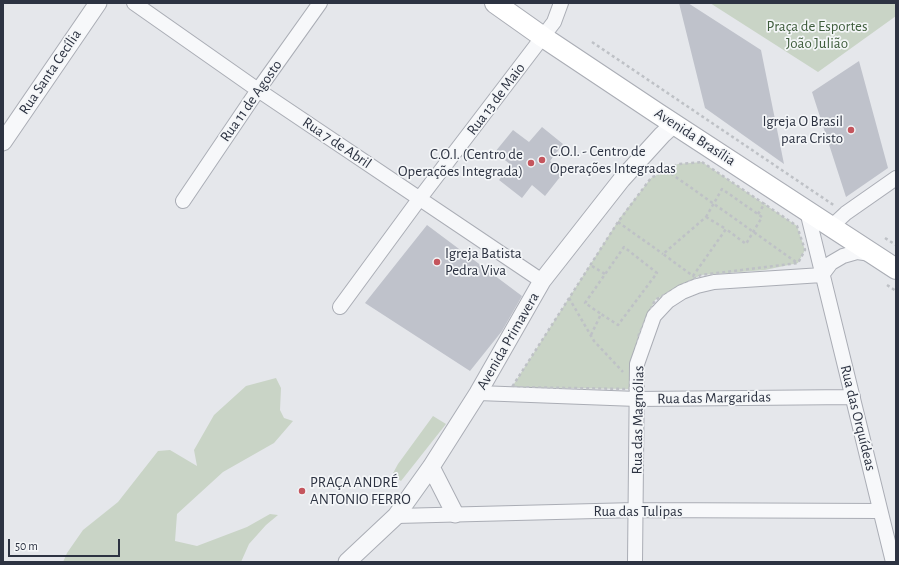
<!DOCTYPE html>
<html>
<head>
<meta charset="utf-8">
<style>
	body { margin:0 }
	#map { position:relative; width:899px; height:565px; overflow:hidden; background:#e5e7eb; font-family:"Alegreya Sans",sans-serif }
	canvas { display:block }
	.frame { position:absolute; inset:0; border:4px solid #2d3342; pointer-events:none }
	.scale { position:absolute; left:8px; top:539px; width:112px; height:18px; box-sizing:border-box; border:2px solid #2d3342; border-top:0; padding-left:5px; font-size:12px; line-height:14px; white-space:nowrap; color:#2d3342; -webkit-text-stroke:3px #f4f6f8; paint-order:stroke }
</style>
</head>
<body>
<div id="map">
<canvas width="899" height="565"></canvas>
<div class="frame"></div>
<div class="scale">50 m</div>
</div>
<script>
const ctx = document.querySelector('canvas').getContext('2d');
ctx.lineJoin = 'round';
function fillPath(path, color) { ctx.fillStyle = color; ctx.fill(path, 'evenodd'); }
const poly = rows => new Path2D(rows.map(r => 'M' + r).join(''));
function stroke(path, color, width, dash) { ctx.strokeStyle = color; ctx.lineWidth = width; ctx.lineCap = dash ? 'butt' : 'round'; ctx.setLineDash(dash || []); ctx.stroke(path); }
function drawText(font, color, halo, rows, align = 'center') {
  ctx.font = font + ' "Alegreya Sans",sans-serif'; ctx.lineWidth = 3.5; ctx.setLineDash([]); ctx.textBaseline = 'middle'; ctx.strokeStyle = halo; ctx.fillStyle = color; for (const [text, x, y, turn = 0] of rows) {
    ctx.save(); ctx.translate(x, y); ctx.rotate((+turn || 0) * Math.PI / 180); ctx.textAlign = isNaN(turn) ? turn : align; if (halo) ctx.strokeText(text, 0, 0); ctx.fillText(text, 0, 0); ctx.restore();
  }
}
const green = poly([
	[710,3,896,3,896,16,818,72],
	[702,162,797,226,805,250,798,263,765,270,701,275,655,300,639,334,629,389,512,387,620,218,651,178,678,164],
	[276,378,281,388,280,410,284,418,293,421,274,443,223,472,177,514,175,541,197,546,247,527,270,514,278,515,266,525,249,544,241,562,63,562,67,553,83,530,118,502,158,451,170,450,197,466,194,450,214,415,246,386],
	[433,416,446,424,401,481,392,475,398,464]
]);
const building = poly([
	[679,3,688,3,761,50,784,164,705,108],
	[859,61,888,168,846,197,812,92],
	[542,127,563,144,550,161,564,172,545,196,532,185,522,198,499,180,511,165,495,152,513,130,529,142],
	[427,225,522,296,502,331,470,371,365,303]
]);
const path = poly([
	[592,42,835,206],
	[702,162,797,226,805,250,798,263,701,275,655,300,639,334,629,389,512,387,618,222,651,178,678,164,702,162],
	[666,170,796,262],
	[758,214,765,203],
	[706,217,726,229,693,276,663,254,706,217],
	[706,217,722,189,762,217,746,244,726,229],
	[618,222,663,254],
	[885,238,896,245],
	[592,266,605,274],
	[887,285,896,291],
	[569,298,594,341,623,372],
	[591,335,601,314,618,325,657,273,624,247,585,303,601,314]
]);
const minor = poly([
	[134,3,258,90,542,281],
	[183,201,258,90,320,3],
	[807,211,893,562],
	[831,227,846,213,896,178],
	[822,275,831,263,843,256,857,252,871,254],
	[340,307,420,198,554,22,561,3],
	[478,393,637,399,853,397],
	[396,516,636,510,880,511],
	[635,562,637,364,654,316,668,301,682,292,697,286,714,282,822,275]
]);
const tertiary = poly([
	[3,142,98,3],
	[431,467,455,514],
	[347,562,396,516,431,467,478,393,542,281,622,179,662,135,674,124]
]);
const secondary = poly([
	[495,3,543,37,657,113,896,269]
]);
const markers = [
	[851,130,4,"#c4555d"],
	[542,160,4,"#c4555d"],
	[531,163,4,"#c4555d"],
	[437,262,4,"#c4555d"],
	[302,491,4,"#c4555d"]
];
const parkNames = [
	["Praça de Esportes",817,26],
	["João Julião",817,43]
];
const streetNames = [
	["Rua Santa Cecília",50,72,-56],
	["Rua 13 de Maio",496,99,-53],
	["Rua 11 de Agosto",251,101,-55],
	["Avenida Brasília",695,137,33],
	["Rua 7 de Abril",337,143,34],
	["Avenida Primavera",508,341,-60],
	["Rua das Margaridas",714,398,-1],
	["Rua das Orquídeas",858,418,76],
	["Rua das Magnólias",638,420,-89],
	["Rua das Tulipas",638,511]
];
const poiNames = [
	["Igreja O Brasil",843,121,"right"],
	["para Cristo",843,138,"right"],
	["C.O.I. - Centro de",550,151],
	["Operações Integradas",550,168],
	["C.O.I. (Centro de",523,154,"right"],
	["Operações Integrada)",523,171,"right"],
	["Igreja Batista",445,253],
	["Pedra Viva",445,270],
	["PRAÇA ANDRÉ",310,482],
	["ANTONIO FERRO",310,499]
];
fillPath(green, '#c9d4c6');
fillPath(building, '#bfc2cb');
stroke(minor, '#aaadb5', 16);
stroke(tertiary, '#aaadb5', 19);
stroke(secondary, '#aaadb5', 22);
stroke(path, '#bec1c6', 2.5, [3, 3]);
stroke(minor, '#f7f8fa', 14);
stroke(tertiary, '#f7f8fa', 17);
stroke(secondary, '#fff', 20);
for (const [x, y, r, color] of markers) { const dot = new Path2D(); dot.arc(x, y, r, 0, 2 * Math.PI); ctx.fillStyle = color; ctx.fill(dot); stroke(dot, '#f4f6f8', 1.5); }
drawText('15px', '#3f5d3c', '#f4f6f8', parkNames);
drawText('15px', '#2d3342', '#f4f6f8', streetNames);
drawText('15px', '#2d3342', '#f4f6f8', poiNames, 'left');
</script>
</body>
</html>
